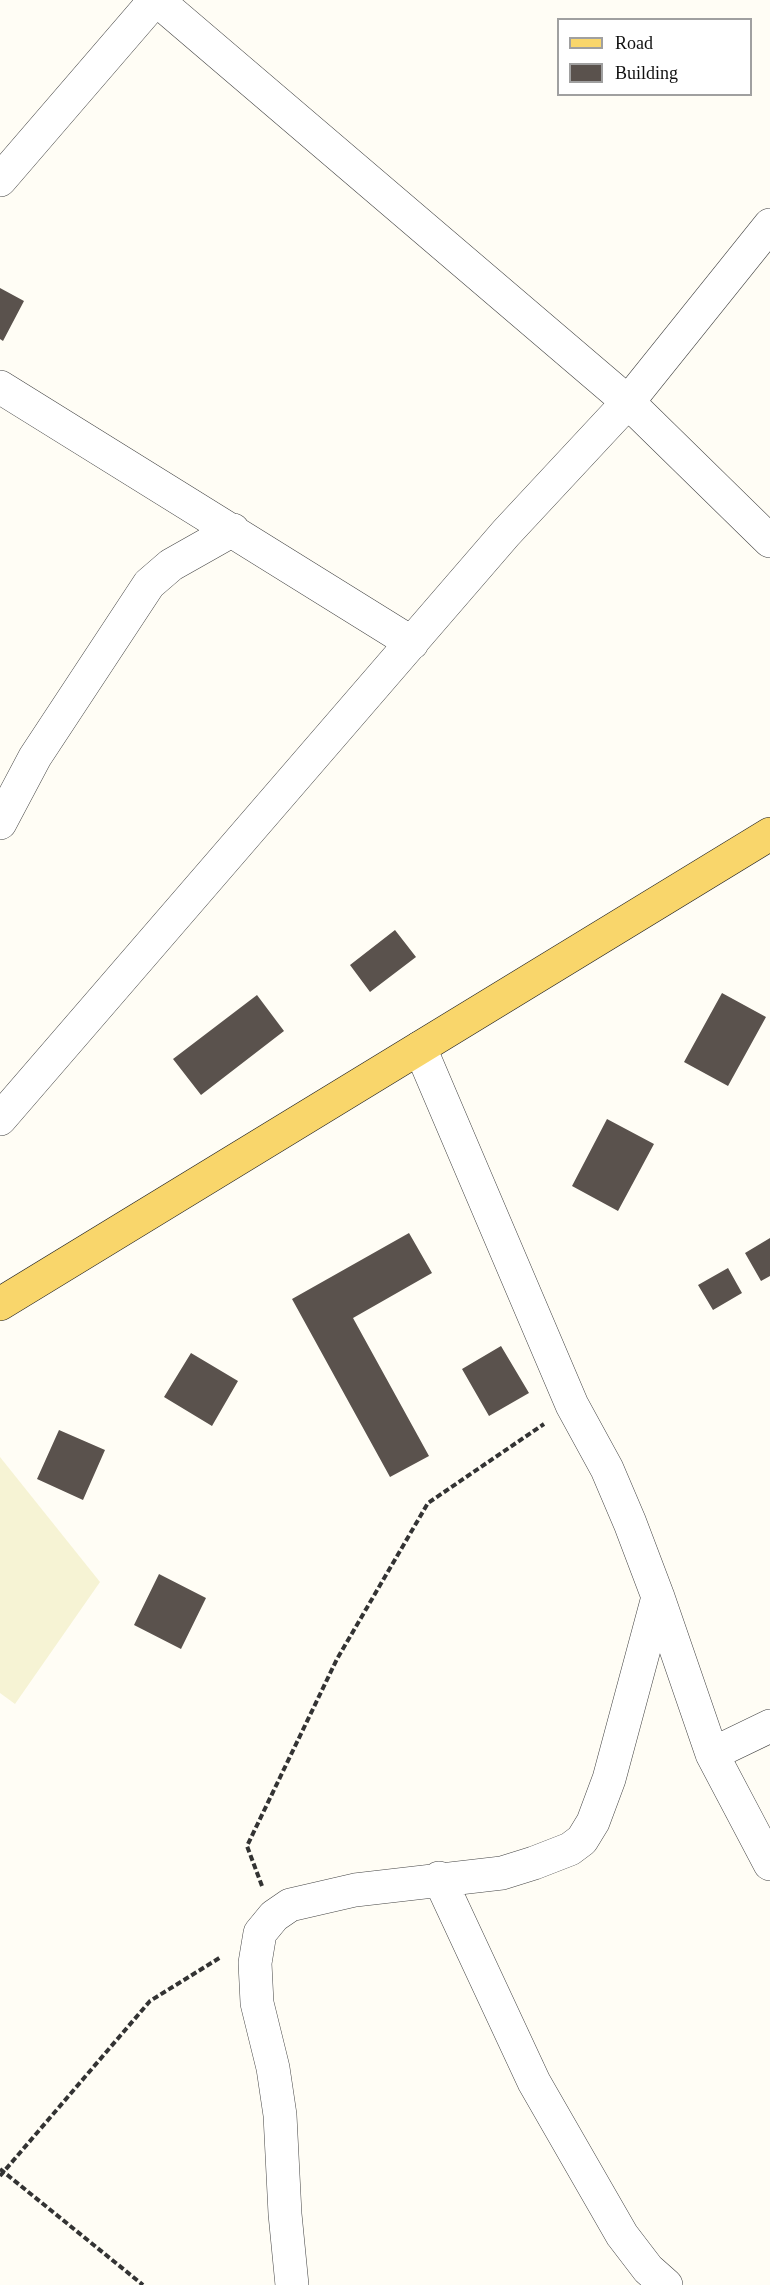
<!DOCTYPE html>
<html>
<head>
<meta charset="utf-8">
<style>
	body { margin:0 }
	#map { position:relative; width:770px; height:2285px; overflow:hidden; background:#fffdf5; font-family:Georgia,serif }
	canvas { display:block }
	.legend { position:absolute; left:557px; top:18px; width:195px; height:78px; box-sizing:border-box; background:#fff; border:2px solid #a0a0a0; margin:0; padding:8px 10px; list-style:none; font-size:18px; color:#111 }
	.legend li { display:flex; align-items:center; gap:12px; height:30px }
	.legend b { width:30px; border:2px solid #a0a0a0 }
</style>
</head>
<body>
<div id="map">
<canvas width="770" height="2285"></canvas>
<ul class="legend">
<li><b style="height:8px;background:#f9d66b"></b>Road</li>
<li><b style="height:16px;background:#5a524d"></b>Building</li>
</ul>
</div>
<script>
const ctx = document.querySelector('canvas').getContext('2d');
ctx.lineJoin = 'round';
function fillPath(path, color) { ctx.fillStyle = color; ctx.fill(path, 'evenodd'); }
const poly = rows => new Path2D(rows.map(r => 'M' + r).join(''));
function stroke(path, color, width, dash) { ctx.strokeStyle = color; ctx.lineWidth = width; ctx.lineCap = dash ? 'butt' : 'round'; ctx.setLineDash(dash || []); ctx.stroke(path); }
const farmland = poly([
	[0,1457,100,1582,15,1704,0,1693]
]);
const building = poly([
	[0,288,24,301,3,341,0,339],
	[395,930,416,957,370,992,350,965],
	[722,993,766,1017,728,1086,684,1062],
	[257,995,284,1031,201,1095,173,1059],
	[607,1119,654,1144,618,1211,572,1186],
	[409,1233,432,1273,353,1318,429,1456,390,1477,292,1299],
	[770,1238,770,1276,761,1281,745,1253],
	[728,1268,742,1293,713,1310,698,1285],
	[501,1346,529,1393,489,1416,462,1369],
	[191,1353,238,1381,212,1426,164,1397],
	[59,1430,105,1450,83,1500,37,1479],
	[159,1574,206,1598,181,1649,134,1625]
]);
const path = poly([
	[262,1886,247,1846,337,1659,428,1503,544,1424],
	[0,2169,143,2285],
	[0,2176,150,2001,221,1957]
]);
const minor = poly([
	[157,0,628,402,770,541],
	[0,180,155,0],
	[0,387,412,643],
	[0,823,35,757,149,584,171,565,233,530],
	[420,1048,572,1405,607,1469,630,1523,658,1597,712,1754,770,1726],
	[0,1119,506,533,628,402,770,225],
	[712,1754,770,1864],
	[439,1878,534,2082,622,2235,648,2269,666,2285],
	[292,2285,285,2214,280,2115,273,2068,257,2003,255,1963,260,1933,274,1916,290,1905,355,1890,502,1873,534,1863,570,1849,582,1840,593,1822,609,1779,658,1597]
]);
const major = poly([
	[0,1304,770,834]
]);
fillPath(farmland, '#f6f3d4');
fillPath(building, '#5a524d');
stroke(minor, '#444', 34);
stroke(major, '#222', 34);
stroke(path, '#333', 4, [6, 3]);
stroke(minor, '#fff', 33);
stroke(major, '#f9d66b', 33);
</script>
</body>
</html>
